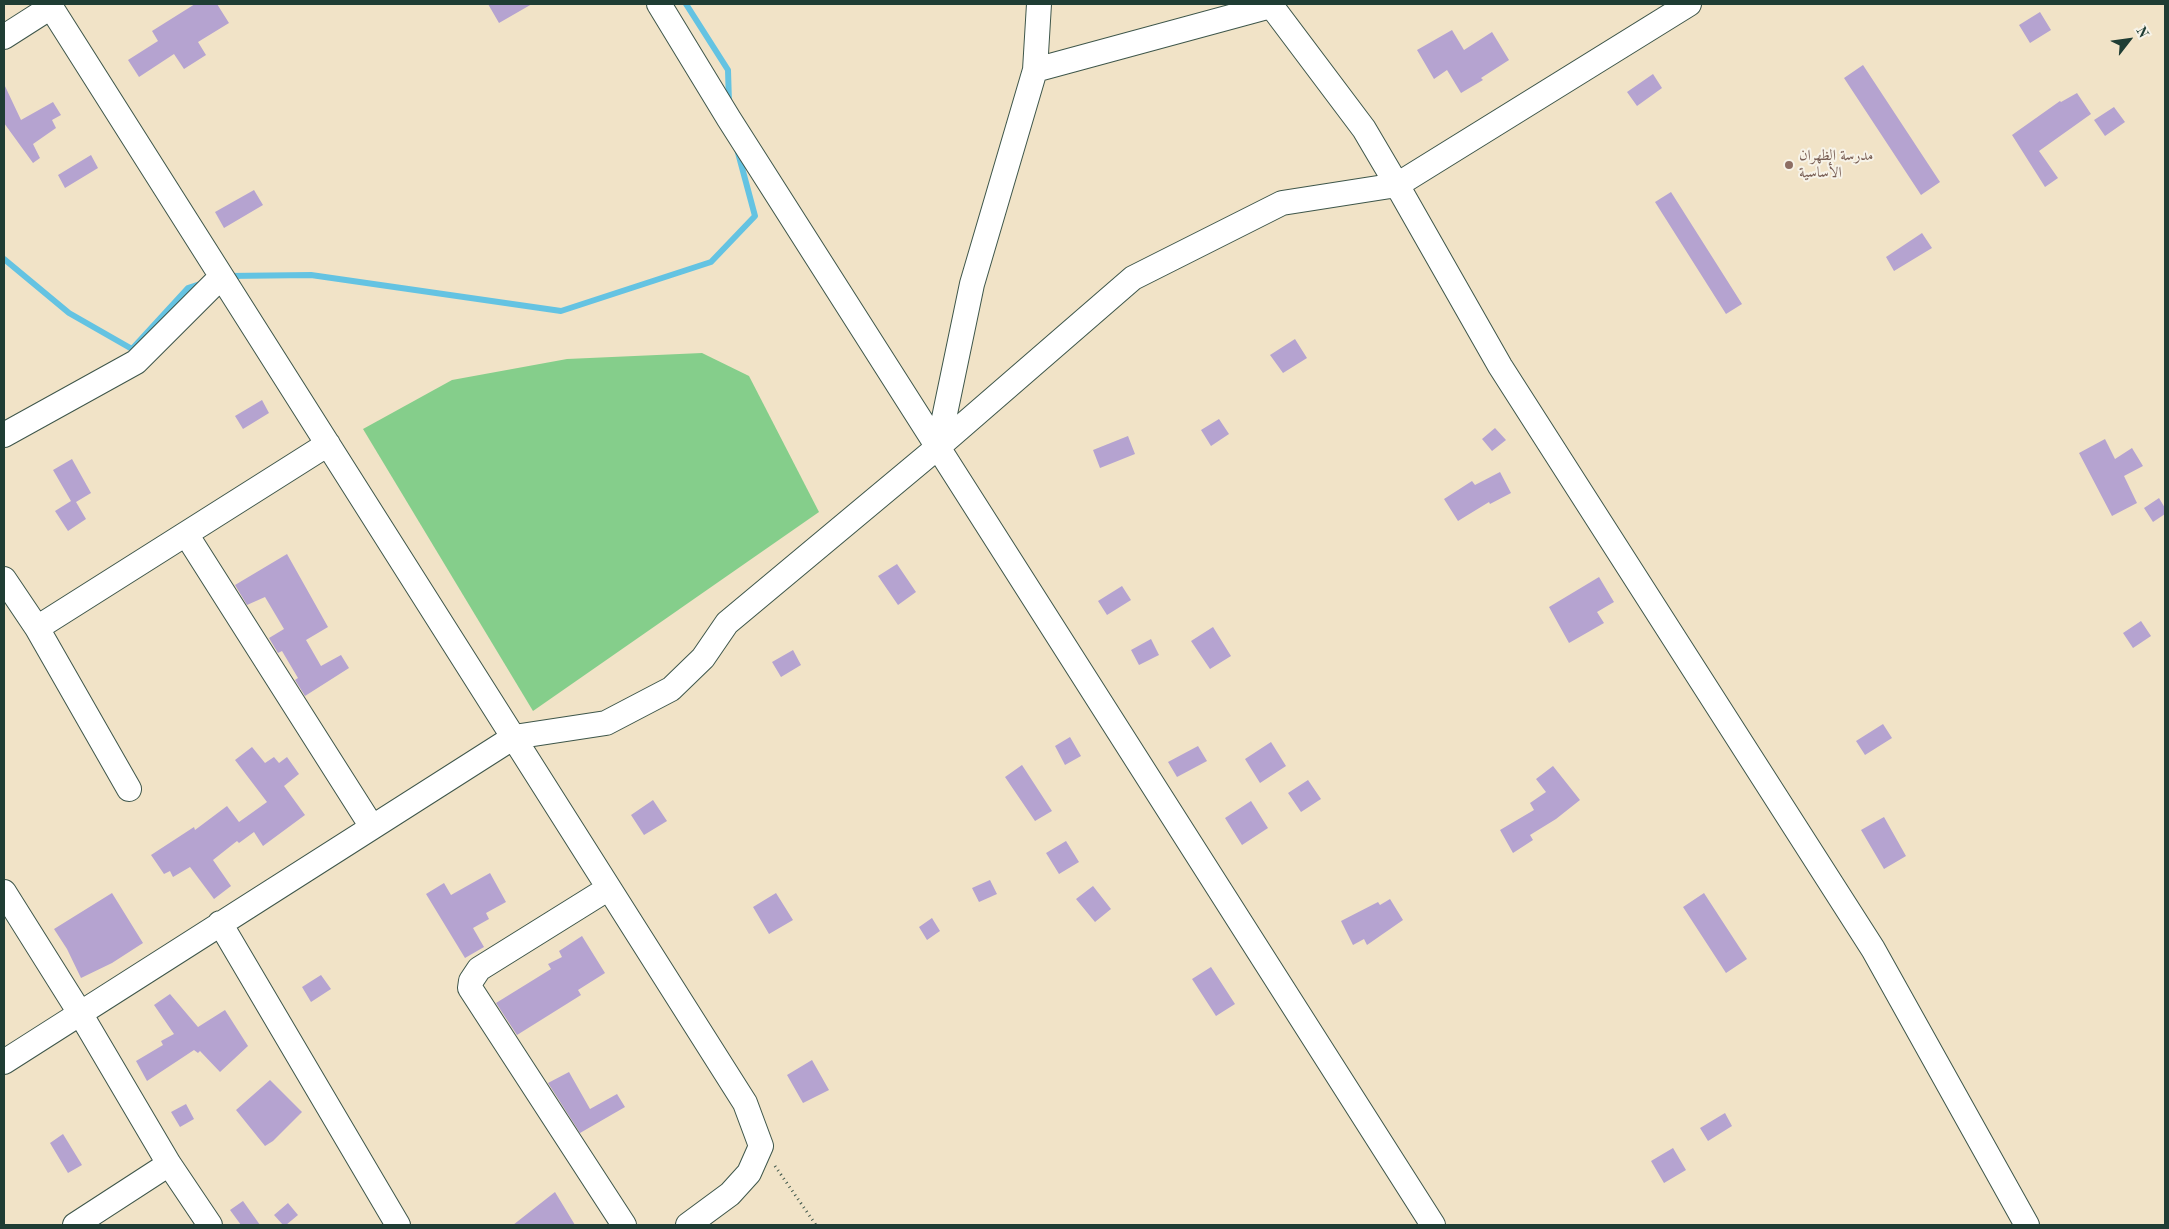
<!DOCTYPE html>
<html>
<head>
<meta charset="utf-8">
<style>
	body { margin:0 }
	#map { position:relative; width:2169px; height:1229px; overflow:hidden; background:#f1e3c7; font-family:"Old Standard TT",serif }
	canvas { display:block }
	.frame { position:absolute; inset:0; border:5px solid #1f3d34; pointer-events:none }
	.north { position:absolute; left:2104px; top:15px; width:50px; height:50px; -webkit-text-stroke:4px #f7f3e8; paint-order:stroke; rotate:60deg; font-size:14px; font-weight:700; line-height:20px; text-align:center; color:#1f3d34 }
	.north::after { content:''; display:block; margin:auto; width:18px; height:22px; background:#1f3d34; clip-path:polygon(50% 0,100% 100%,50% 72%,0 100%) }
</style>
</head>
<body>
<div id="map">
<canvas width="2169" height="1229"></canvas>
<div class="frame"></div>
<div class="north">N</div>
</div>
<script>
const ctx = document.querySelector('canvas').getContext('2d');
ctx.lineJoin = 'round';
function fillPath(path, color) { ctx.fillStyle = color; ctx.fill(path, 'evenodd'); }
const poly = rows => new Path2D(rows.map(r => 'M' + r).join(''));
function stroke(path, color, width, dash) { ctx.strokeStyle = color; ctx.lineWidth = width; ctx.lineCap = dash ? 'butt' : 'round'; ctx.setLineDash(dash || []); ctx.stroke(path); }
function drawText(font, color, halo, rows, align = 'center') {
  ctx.font = font + ' "Old Standard TT",Amiri,serif'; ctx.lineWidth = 4; ctx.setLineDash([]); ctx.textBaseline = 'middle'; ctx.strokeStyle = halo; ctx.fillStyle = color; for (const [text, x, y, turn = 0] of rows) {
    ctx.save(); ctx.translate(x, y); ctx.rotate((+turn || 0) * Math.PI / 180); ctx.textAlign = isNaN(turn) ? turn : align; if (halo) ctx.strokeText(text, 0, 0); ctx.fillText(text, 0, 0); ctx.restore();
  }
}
const green = poly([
	[702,353,749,376,819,512,533,711,363,429,452,380,567,359]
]);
const stream = poly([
	[686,4,728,70,729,103],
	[4,259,69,313,132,349,188,288,203,283],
	[227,276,311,275,561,311,711,262,755,216,737,149]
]);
const building = poly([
	[195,4,217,4,229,23,198,42,206,55,184,69,174,54,139,77,128,60,158,41,152,31],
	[488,4,532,4,499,23],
	[2040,12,2051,30,2030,43,2019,25],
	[1452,30,1464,50,1492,32,1509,60,1481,78,1483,80,1461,93,1447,70,1434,79,1417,50],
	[1863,65,1940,182,1921,195,1844,78],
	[1653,74,1662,88,1637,106,1627,92],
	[4,84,21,120,53,102,61,115,52,120,56,128,33,144,40,158,33,163,4,123],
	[2077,93,2091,114,2039,151,2058,178,2045,187,2012,135,2060,101,2061,102],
	[2114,107,2125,122,2105,136,2094,120],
	[91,155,98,168,65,188,58,175],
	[254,190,263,205,224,228,215,212],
	[1671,192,1742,304,1726,314,1655,202],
	[1922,233,1932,248,1894,271,1886,257],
	[1295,339,1307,358,1283,373,1270,355],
	[262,400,269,413,243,429,235,416],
	[1219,419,1229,434,1211,446,1201,430],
	[1495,428,1506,440,1492,451,1482,439],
	[1128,436,1135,454,1100,468,1093,450],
	[2105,439,2115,459,2132,448,2143,466,2124,476,2137,503,2112,516,2079,453],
	[72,459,91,493,76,502,86,519,68,531,55,511,71,501,53,470],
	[1500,472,1511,493,1490,504,1489,502,1458,521,1444,499,1472,481,1475,485],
	[2159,498,2165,508,2165,514,2153,522,2144,508],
	[287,554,328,627,306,640,321,666,341,655,349,668,305,696,295,680,298,678,282,651,278,653,269,638,284,629,265,597,247,605,235,585],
	[897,564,916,592,898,605,878,576],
	[1599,577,1614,602,1597,612,1604,623,1569,643,1549,607],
	[1122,586,1131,600,1107,615,1098,601],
	[2141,621,2151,636,2133,648,2123,633],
	[1213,627,1231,656,1210,669,1191,641],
	[1151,639,1159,655,1139,665,1131,650],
	[793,650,801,665,781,677,772,662],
	[1883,724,1892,738,1865,755,1856,741],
	[1070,737,1081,756,1065,765,1055,746],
	[1271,742,1286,766,1260,783,1245,759],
	[1198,746,1207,761,1177,777,1168,762],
	[252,747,265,763,274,757,279,763,287,757,299,774,284,786,305,815,263,846,254,832,239,843,237,841,213,860,231,886,214,899,190,867,173,877,170,871,164,874,151,855,194,827,195,830,227,806,239,822,267,802,235,760],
	[1022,765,1052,811,1035,821,1005,777],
	[1553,766,1580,800,1556,819,1530,835,1533,840,1513,853,1500,830,1534,810,1530,803,1546,792,1536,779],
	[1308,780,1321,799,1301,812,1288,793],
	[653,800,667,821,644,835,631,815],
	[1251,801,1268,828,1242,845,1225,818],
	[1884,817,1906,856,1884,869,1861,830],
	[1066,841,1079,862,1059,874,1046,853],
	[490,873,506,902,486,913,489,919,473,928,484,947,465,958,426,894,444,883,451,895],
	[990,880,997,894,979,902,972,888],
	[1093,886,1111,909,1095,922,1076,899],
	[112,893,143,943,112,963,81,978,67,949,54,929],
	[776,893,793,920,769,934,753,907],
	[1704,893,1747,959,1726,973,1683,907],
	[1390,899,1403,920,1367,945,1364,939,1353,945,1341,921,1378,902,1380,905],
	[932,918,940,931,927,940,919,927],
	[582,936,605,973,578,990,581,995,517,1035,496,1003,551,969,548,964,562,957,559,951],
	[1211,967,1235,1004,1216,1016,1192,979],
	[321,975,331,989,311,1002,302,987],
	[170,994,198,1027,225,1010,248,1046,220,1072,200,1051,198,1053,194,1050,147,1081,136,1061,163,1045,161,1041,174,1034,154,1005],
	[812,1060,829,1090,803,1103,787,1075],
	[569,1072,590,1109,617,1094,625,1107,580,1133,548,1083],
	[270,1080,302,1112,273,1141,265,1146,236,1110],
	[186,1104,194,1119,180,1127,171,1112],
	[1725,1113,1732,1126,1708,1141,1700,1128],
	[63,1134,82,1165,68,1173,50,1143],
	[1673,1148,1686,1170,1664,1183,1651,1161],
	[555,1192,575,1225,513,1225],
	[243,1201,260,1225,241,1225,230,1210],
	[288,1203,298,1215,286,1225,283,1225,274,1215]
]);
const path = poly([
	[775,1166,816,1225]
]);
const minor = poly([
	[49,4,745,1103,761,1146,749,1173,730,1194,688,1225],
	[659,4,729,119,1433,1225],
	[1689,4,1397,185,1500,366,1873,949,2027,1225],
	[4,37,51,7],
	[1035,70,1271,6],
	[4,435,136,362,221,277],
	[938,447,972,284,1035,70,1039,4],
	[186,534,372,827],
	[4,579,37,628,129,789],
	[37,628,328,444],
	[609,888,479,969,471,981,470,988,624,1225],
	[4,892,80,1013,169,1164,210,1225],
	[220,923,398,1225],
	[4,1062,514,737,606,723,671,689,703,658,727,623,938,447,1133,278,1282,203,1397,185,1364,129,1270,4],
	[75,1225,169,1164]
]);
const markers = [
	[1789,165,5,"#8d6e63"]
];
const educationNames = [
	["مدرسة الظهران",1799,156],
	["الأساسية",1799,173]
];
fillPath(green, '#85ce8b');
stroke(stream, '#64c3e2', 6);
fillPath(building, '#b5a3d0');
stroke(minor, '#3e564a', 26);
stroke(path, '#3e564a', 3, [1, 4]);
stroke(minor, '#fff', 24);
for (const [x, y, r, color] of markers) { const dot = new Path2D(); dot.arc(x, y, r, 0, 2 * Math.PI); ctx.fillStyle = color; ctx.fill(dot); stroke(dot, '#f7f3e8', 2); }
drawText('15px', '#785e54', '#f7f3e8', educationNames, 'left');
</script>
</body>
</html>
